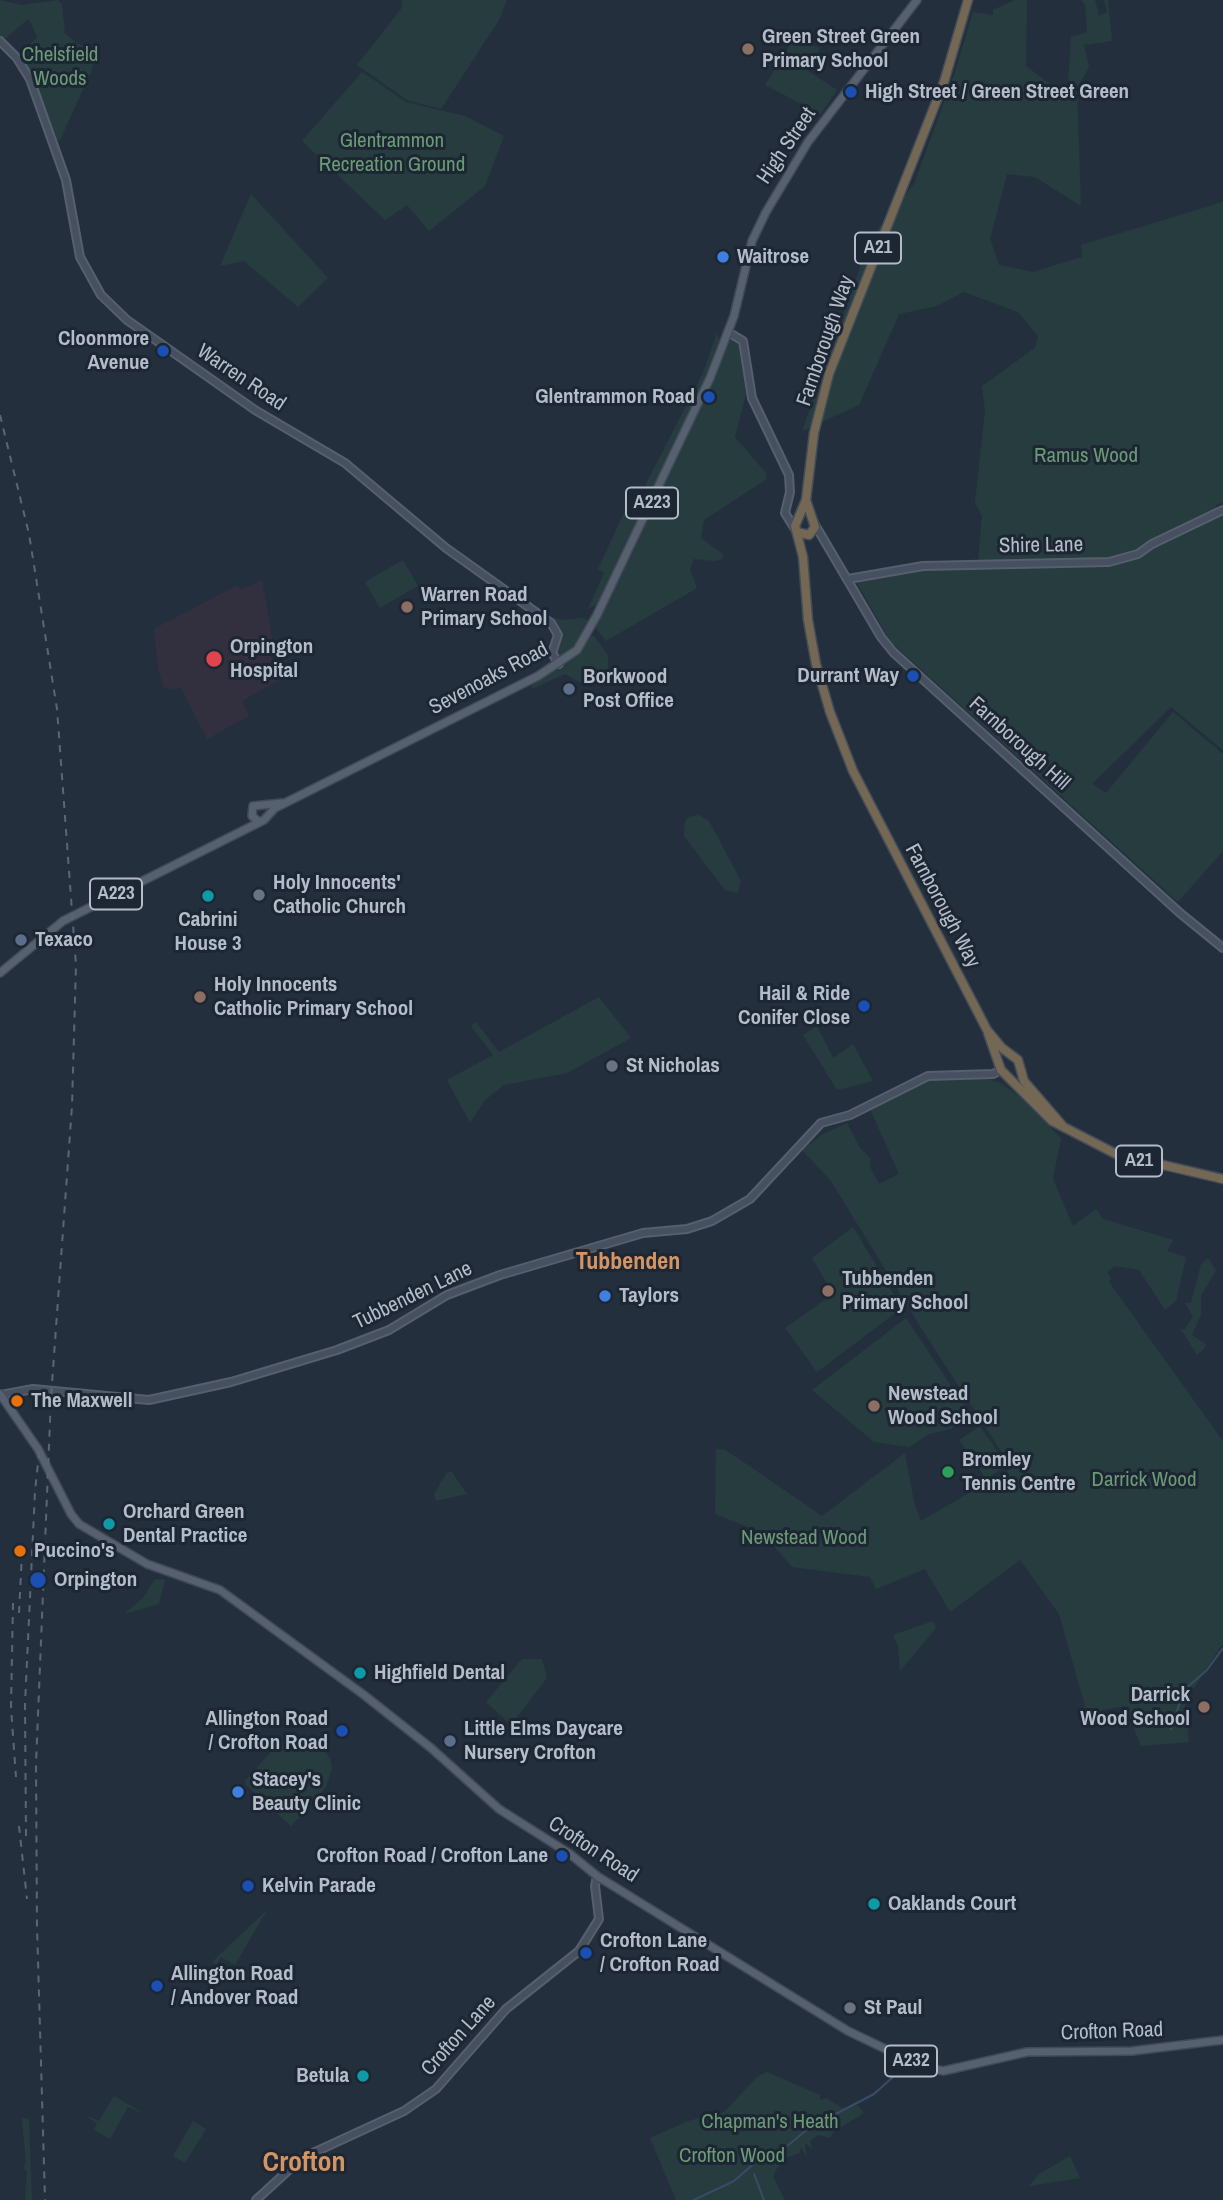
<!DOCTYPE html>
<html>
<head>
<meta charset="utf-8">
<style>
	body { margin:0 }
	canvas { display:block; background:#242f3e }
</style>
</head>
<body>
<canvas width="1223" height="2200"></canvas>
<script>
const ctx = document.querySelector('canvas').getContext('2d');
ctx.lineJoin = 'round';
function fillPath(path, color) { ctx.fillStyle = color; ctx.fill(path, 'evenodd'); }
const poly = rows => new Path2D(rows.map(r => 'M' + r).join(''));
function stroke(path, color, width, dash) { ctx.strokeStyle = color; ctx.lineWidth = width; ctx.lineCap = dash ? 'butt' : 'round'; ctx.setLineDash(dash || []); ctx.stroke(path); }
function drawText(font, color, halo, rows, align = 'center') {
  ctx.font = font + ' "Archivo Narrow",sans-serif'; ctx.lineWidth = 6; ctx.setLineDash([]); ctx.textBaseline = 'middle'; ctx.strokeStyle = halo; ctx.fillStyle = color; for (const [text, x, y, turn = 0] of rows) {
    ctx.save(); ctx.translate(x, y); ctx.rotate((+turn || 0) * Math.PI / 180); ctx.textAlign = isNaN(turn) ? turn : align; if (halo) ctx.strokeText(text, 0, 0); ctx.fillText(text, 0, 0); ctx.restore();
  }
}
const medical = poly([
	[262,580,272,639,267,643,267,650,283,678,242,701,249,716,207,739,181,688,164,689,158,668,154,629,236,586,241,589]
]);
const green = poly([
	[0,0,21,5,58,0,62,5,65,33,76,43,96,51,91,72,60,140,55,141,33,78,18,55,37,38,33,27,28,19,5,39,0,36],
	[402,0,507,0,499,20,441,109,407,100,357,65,401,9],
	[1015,0,1027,0,1026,66,1061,92,1068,85,1071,37,1087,32,1085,5,1081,0,1095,0,1099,16,1107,12,1104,0,1108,0,1112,41,1084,45,1089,67,1077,88,1081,206,1035,177,1007,174,990,239,999,265,1033,272,1082,257,1081,245,1223,202,1223,503,1216,505,1217,510,1137,553,1109,560,978,562,982,516,975,503,985,411,982,386,1035,348,1038,336,1018,312,964,292,937,306,899,314,859,405,802,431,870,239,914,184,954,75,973,12,993,15,993,10],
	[794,39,820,48,808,71,837,90,821,114,765,85],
	[362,72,406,102,465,116,504,136,485,186,429,231,407,205,385,220,302,141],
	[251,194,328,278,298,307,244,261,220,266],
	[717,333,719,340,705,377,666,463,597,604,588,609,604,573,598,569,627,506,634,507,702,375],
	[735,339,740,347,746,394,735,437,766,473,767,479,704,520,701,538,723,554,723,558,716,561,694,559,690,569,697,588,606,641,594,626,730,340],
	[1223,514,1223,750,1171,707,1092,784,1106,793,1173,712,1223,754,1223,851,1178,902,891,642,855,580,923,569,1110,563],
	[403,560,418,586,380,608,365,582],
	[548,616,562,620,584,618,590,622,576,646,560,659,556,650,560,632],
	[590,636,594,636,608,655,608,669,600,682,587,686,565,674,532,689,532,685,573,658],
	[699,815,709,821,741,881,738,893,725,890,684,836,685,821,689,817],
	[599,997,631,1038,567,1073,504,1085,485,1100,470,1123,447,1080,493,1055,471,1026,476,1022,499,1052],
	[817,1026,833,1058,853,1044,873,1081,837,1090,803,1035],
	[983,1077,1000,1083,1019,1096,1061,1138,1053,1179,1073,1226,1096,1209,1103,1219,1173,1240,1167,1251,1186,1257,1176,1301,1165,1310,1139,1270,1115,1266,1107,1272,1111,1278,1109,1282,1223,1441,1223,1643,1185,1702,1189,1742,1141,1746,1125,1706,1087,1713,1059,1614,1020,1560,950,1612,925,1569,876,1589,870,1577,792,1567,763,1533,715,1514,716,1449,725,1450,742,1461,822,1516,905,1453,914,1502,921,1521,1012,1468,923,1331,831,1181,802,1150,823,1134,847,1123,860,1148,871,1159,870,1167,879,1184,899,1174,870,1109,912,1084,935,1078],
	[853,1227,902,1308,817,1372,785,1328,833,1294,812,1258],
	[1208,1258,1216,1270,1201,1296,1201,1314,1192,1335,1206,1344,1204,1349,1197,1355,1180,1328,1184,1330,1193,1317,1185,1303,1191,1303,1201,1264],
	[906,1318,970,1414,951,1429,929,1434,909,1447,874,1442,812,1390],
	[980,1426,1007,1466,986,1479,959,1440],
	[451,1471,467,1494,436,1501,434,1494,446,1474],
	[155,1579,165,1580,159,1604,124,1614,143,1598],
	[933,1621,936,1628,900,1671,898,1646,893,1635],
	[522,1659,542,1659,547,1678,513,1722,508,1722,486,1702],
	[290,1738,309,1738,317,1742,330,1758,332,1768,326,1787,291,1826,246,1785,245,1781,280,1742],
	[267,1910,235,1965,221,1957,216,1965,212,1962],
	[767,2072,820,2095,820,2100,826,2098,842,2108,858,2105,864,2113,833,2132,830,2138,818,2135,810,2141,812,2149,805,2143,807,2157,801,2148,799,2153,788,2157,776,2170,773,2177,785,2200,676,2200,650,2138,688,2121,724,2112,758,2076],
	[114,2096,145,2114,128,2107,110,2139,94,2130,97,2123,84,2115,99,2121],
	[27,2118,29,2121,32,2200,25,2200,27,2172,23,2168,26,2162,22,2119],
	[193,2121,206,2129,185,2163,173,2156],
	[1070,2156,1080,2178,1029,2186,1039,2174]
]);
const stream = poly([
	[1171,1729,1184,1690,1207,1670,1223,1648],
	[754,2174,764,2200],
	[694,2200,734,2181,757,2161,769,2161,809,2128,874,2094,903,2068]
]);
const secondary = poly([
	[0,41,17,58,30,79,66,180,80,257,101,295,127,320,255,410,345,463,446,548,551,623,558,635,552,653,559,664],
	[728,332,743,341,752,398,789,475,790,492,785,513,795,529],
	[814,523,881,637,893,652,1180,913,1223,948],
	[848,579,923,566,1109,562,1138,554,1152,544,1223,510],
	[1,1395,33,1389,149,1400,231,1382,337,1350,389,1330,447,1295,500,1275,643,1233,687,1229,712,1221,750,1199,821,1123,850,1115,928,1076,993,1074,1001,1070],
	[256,2200,302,2158,404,2111,436,2089,506,2009,579,1951,599,1919,595,1886,597,1876]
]);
const primary = poly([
	[258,821,252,816,253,806,282,803],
	[0,973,63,921,264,820,275,808,538,676,577,650,597,615,710,378,734,316,752,241,766,212,808,142,917,0],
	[0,1394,38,1449,71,1514,79,1524,147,1564,220,1590,364,1695,431,1748,499,1809,570,1854,597,1876,848,2031,919,2065,943,2071,1027,2052,1132,2051,1223,2040]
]);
const highway = poly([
	[968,0,944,82,829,374,814,433,806,500,795,526,803,557,808,620,816,664,830,712,853,771,987,1030,1002,1048,1018,1060,1024,1081,1062,1125],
	[797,532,809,535,815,527,806,500],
	[988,1033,1001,1070,1052,1121,1116,1154,1223,1179]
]);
const rail = poly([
	[0,415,29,534,57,709,76,965,72,1106,51,1397,36,1764,37,1926,45,2200],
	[13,1603,11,1708,16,1777],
	[19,1613,22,1553],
	[19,1826,27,1899],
	[26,1836,25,1704,35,1491,40,1445]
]);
const markers = [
	[748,49,7,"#8d6e63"],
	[851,92,7,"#1a4fb4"],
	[723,257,7,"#3f7fe0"],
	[163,351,7,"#1a4fb4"],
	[709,397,7,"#1a4fb4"],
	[407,607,7,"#8d6e63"],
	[214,659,9,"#e0444e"],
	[913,676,7,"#1a4fb4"],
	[569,689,7,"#5c6f8a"],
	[259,895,7,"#6b7280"],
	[208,896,7,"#0f9aa8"],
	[21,940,7,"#5c6f8a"],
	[200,997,7,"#8d6e63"],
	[864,1006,7,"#1a4fb4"],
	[612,1066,7,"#6b7280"],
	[828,1291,7,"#8d6e63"],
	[605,1296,7,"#3f7fe0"],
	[17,1401,7,"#e8710a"],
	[874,1406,7,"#8d6e63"],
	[948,1472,7,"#2e9e5b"],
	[109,1524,7,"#0f9aa8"],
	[20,1551,7,"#e8710a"],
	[38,1580,9,"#1a4fb4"],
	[360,1673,7,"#0f9aa8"],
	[1204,1707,7,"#8d6e63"],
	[342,1731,7,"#1a4fb4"],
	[450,1741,7,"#5c6f8a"],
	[238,1792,7,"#3f7fe0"],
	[562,1856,7,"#1a4fb4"],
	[248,1886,7,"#1a4fb4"],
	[874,1904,7,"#0f9aa8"],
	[586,1953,7,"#1a4fb4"],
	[157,1986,7,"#1a4fb4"],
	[850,2008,7,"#6b7280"],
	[363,2076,7,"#0f9aa8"]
];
const shields = [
	[878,248,46],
	[652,503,52],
	[116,894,52],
	[1139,1161,46],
	[911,2061,52]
];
const shieldNames = [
	["A21",878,248],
	["A223",652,503],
	["A223",116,894],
	["A21",1139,1161],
	["A232",911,2061]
];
const poiNames = [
	["Green Street Green",762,37],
	["Primary School",762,61],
	["High Street / Green Street Green",865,92],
	["Waitrose",737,257],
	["Cloonmore",149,339,"right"],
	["Avenue",149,363,"right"],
	["Glentrammon Road",695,397,"right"],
	["Warren Road",421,595],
	["Primary School",421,619],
	["Orpington",230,647],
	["Hospital",230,671],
	["Durrant Way",899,676,"right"],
	["Borkwood",583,677],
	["Post Office",583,701],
	["Holy Innocents'",273,883],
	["Catholic Church",273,907],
	["Cabrini",208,920,"center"],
	["House 3",208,944,"center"],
	["Texaco",35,940],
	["Holy Innocents",214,985],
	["Catholic Primary School",214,1009],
	["Hail & Ride",850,994,"right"],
	["Conifer Close",850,1018,"right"],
	["St Nicholas",626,1066],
	["Tubbenden",842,1279],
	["Primary School",842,1303],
	["Taylors",619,1296],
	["Newstead",888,1394],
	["Wood School",888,1418],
	["The Maxwell",31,1401],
	["Bromley",962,1460],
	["Tennis Centre",962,1484],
	["Orchard Green",123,1512],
	["Dental Practice",123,1536],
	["Puccino's",34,1551],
	["Orpington",54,1580],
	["Highfield Dental",374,1673],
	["Darrick",1190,1695,"right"],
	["Wood School",1190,1719,"right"],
	["Allington Road",328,1719,"right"],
	["/ Crofton Road",328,1743,"right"],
	["Little Elms Daycare",464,1729],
	["Nursery Crofton",464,1753],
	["Stacey's",252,1780],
	["Beauty Clinic",252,1804],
	["Crofton Road / Crofton Lane",548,1856,"right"],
	["Kelvin Parade",262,1886],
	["Oaklands Court",888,1904],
	["Crofton Lane",600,1941],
	["/ Crofton Road",600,1965],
	["Allington Road",171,1974],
	["/ Andover Road",171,1998],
	["St Paul",864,2008],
	["Betula",349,2076,"right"]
];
const parkNames = [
	["Chelsfield",60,55],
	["Woods",60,79],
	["Glentrammon",392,141],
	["Recreation Ground",392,165],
	["Ramus Wood",1086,456],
	["Darrick Wood",1144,1480],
	["Newstead Wood",804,1538],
	["Chapman's Heath",770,2122],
	["Crofton Wood",732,2156]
];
const streetNames = [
	["High Street",787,146,-56],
	["Farnborough Way",826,341,-71],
	["Warren Road",241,378,34],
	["Shire Lane",1041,546,-1],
	["Sevenoaks Road",489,679,-28],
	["Farnborough Hill",1019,744,42],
	["Farnborough Way",942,906,62],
	["Tubbenden Lane",413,1296,-26],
	["Crofton Road",593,1850,33],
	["Crofton Road",1112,2032,-2],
	["Crofton Lane",459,2036,-48]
];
const quarterNames = [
	["Tubbenden",628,1263]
];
const districtNames = [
	["Crofton",304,2163]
];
fillPath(medical, '#32303f');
fillPath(green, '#263c3f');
stroke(stream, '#394c67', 2);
stroke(secondary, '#565f6c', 10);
stroke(primary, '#414a57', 10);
stroke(highway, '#434c59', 11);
stroke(secondary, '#465061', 6);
stroke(primary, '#56606e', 7);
stroke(highway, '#746855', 8);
stroke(rail, '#5a6575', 2, [7, 7]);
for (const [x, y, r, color] of markers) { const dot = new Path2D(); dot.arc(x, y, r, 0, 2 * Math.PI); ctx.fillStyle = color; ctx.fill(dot); stroke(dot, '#1d2633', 2.5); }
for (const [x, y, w] of shields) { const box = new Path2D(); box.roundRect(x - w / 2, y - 15.5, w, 31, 5); ctx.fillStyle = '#1d2633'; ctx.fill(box); stroke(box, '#b4bcc9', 2); }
drawText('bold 19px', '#b4bcc9', null, shieldNames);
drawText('bold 21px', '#b4bcc9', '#1d2633', poiNames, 'left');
drawText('21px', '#6b9a76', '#1d2633', parkNames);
drawText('21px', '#b4bcc9', '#1d2633', streetNames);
drawText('bold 24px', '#d59563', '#1d2633', quarterNames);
drawText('bold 28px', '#d59563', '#1d2633', districtNames);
</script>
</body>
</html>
